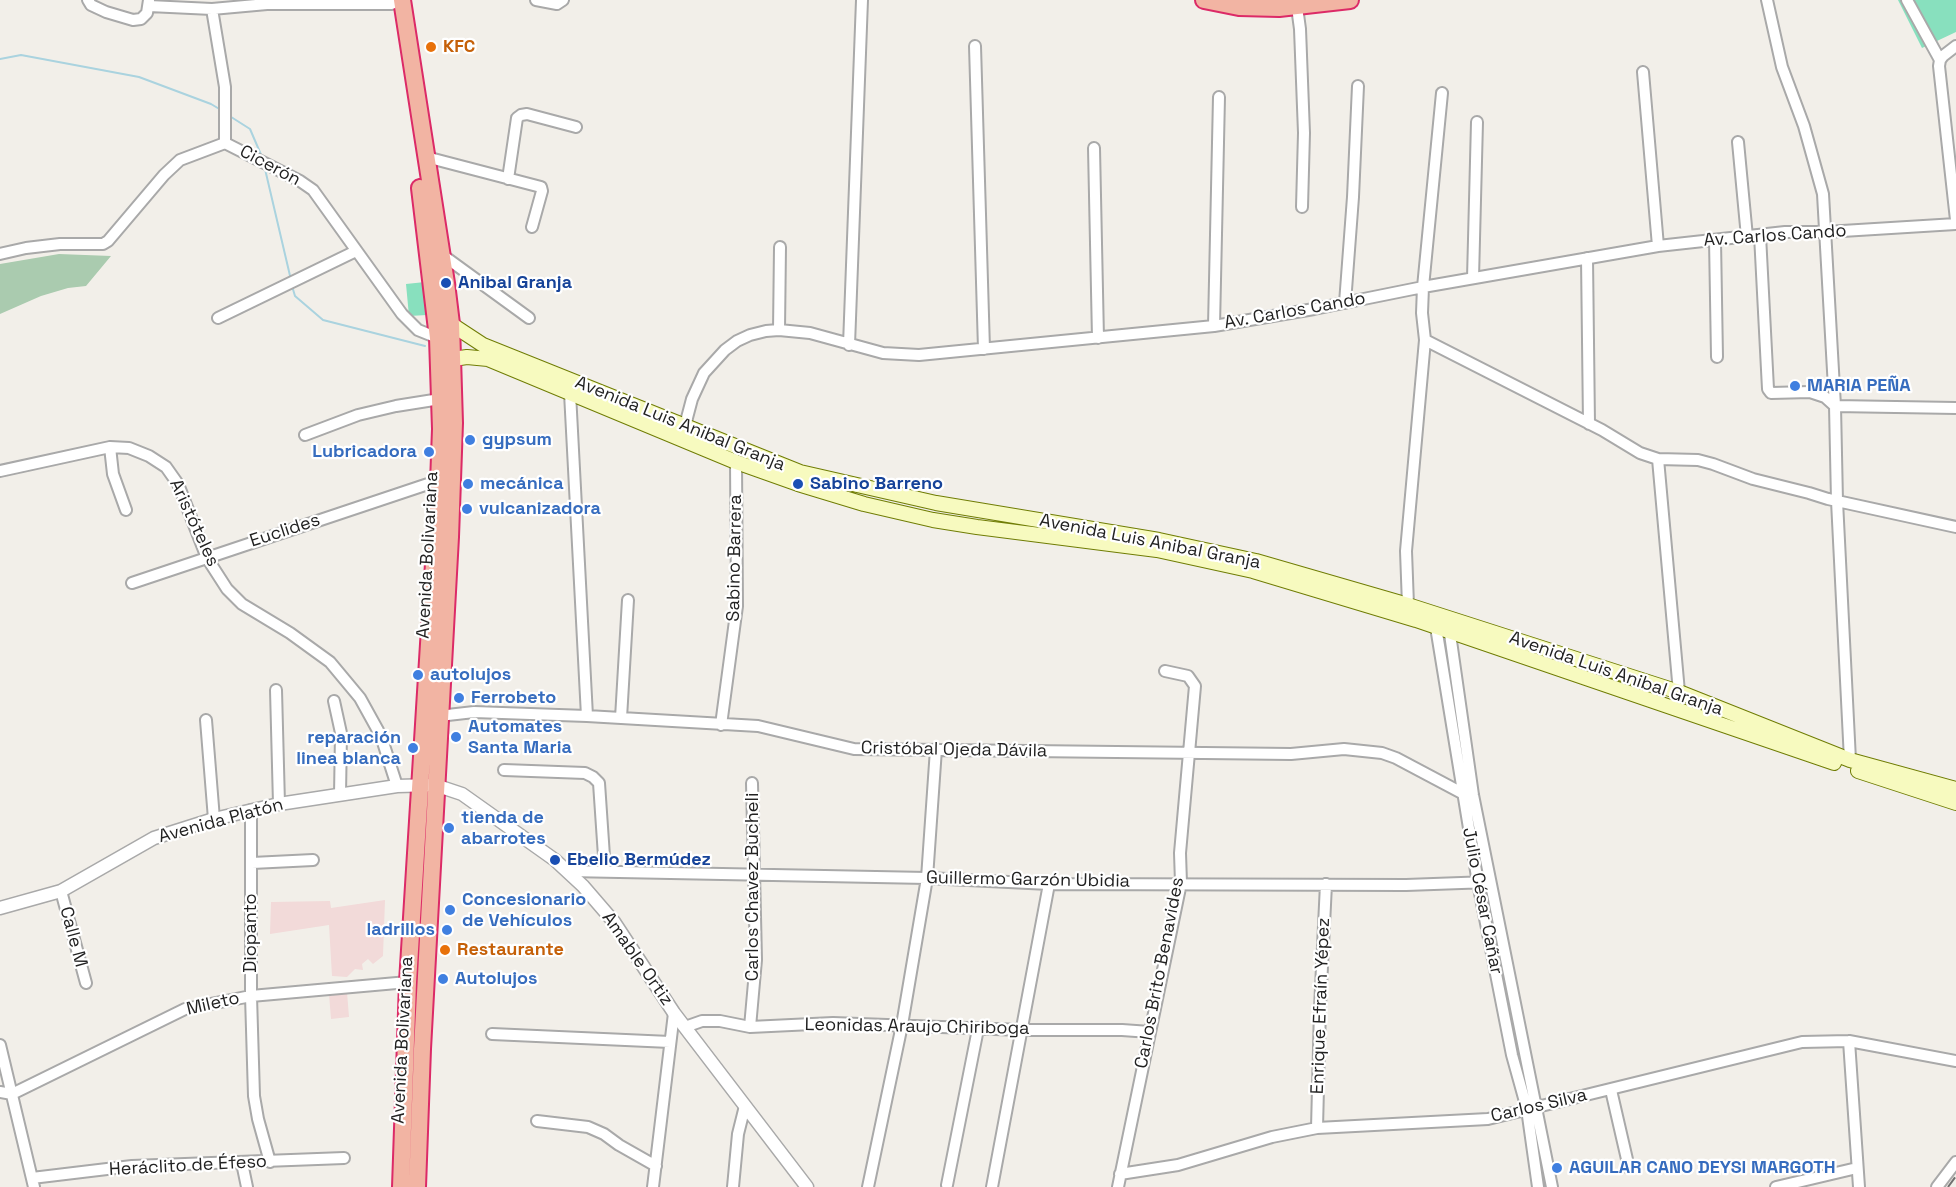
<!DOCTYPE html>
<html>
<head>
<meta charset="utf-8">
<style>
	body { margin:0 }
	canvas { display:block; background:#f2efe9 }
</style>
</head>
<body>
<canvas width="1956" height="1187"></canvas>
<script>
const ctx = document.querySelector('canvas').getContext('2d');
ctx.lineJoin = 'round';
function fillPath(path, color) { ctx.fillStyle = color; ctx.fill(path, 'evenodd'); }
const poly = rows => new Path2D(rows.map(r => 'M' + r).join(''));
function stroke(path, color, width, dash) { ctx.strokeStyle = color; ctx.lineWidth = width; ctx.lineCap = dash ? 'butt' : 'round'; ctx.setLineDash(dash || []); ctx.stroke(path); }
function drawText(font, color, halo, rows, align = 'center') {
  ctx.font = font + ' "Space Grotesk",sans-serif'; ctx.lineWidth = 4.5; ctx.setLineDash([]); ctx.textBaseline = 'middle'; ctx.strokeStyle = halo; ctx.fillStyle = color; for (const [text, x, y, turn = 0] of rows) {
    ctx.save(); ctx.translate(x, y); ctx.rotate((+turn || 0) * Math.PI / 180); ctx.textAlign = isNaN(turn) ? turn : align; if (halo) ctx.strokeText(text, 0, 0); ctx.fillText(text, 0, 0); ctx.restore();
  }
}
const commercial = poly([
	[385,900,383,956,373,964,368,959,362,964,363,970,355,969,347,977,332,976,329,925,270,934,271,902,330,901,331,908],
	[347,992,349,1017,331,1019,329,994]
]);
const cemetery = poly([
	[59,254,111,256,86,286,68,288,41,296,0,314,0,264]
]);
const pitch = poly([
	[1898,0,1956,0,1956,32,1922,48],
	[425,282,427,315,409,316,406,284]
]);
const stream = poly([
	[0,59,21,55,139,77,211,104,221,110],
	[228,115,250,129,262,157],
	[265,169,291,280],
	[292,286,295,296,323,320,425,346]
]);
const minor = poly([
	[88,0,91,5,106,12,133,20,141,19,147,13,149,0],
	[536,0,557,4,563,0],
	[1767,0,1782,67,1804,126,1823,194,1835,406,1837,501,1850,760],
	[1907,0,1940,60,1939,66,1956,220],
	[149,6,212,9,267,4,392,4],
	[1297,7,1300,29,1304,133,1302,207],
	[212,9,225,87,225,143],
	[975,46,984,349],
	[1940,60,1943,56,1956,46],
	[1643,72,1658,246],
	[1738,142,1747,237],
	[1094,148,1098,338],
	[426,157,541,187,542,191,532,227],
	[508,179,517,118,521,115,527,114,576,127],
	[1760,235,1768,389,1771,393,1810,392,1825,397,1835,406,1956,408],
	[1715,240,1717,357],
	[0,254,26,248,60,244,103,244,108,241,164,175,180,160,225,143,300,181,313,190,402,314,418,330,438,338],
	[441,254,529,318],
	[1587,258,1589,424],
	[1473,278,1477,122],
	[1345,303,1353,197,1358,86],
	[218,318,356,251],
	[1214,326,1219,97],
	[779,330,780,247],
	[1425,340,1602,430,1640,453,1658,459,1698,460,1713,464,1753,479,1809,493,1828,499,1956,527],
	[849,345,862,0],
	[570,393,587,716],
	[683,433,692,399,704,373,725,350,737,341,750,335,766,331,779,330,810,333,883,353,919,355,1214,326,1314,309,1423,287,1658,246,1785,232,1826,232,1956,224],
	[305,435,358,415,396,406,440,399],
	[110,447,113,474,126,510],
	[1658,459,1679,692],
	[0,471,110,447,129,448,149,456,166,467,178,484,207,558,227,589,242,604,290,633,330,662,360,698,381,736,397,786],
	[132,583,431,483,439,483],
	[1408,605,1406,551,1425,340,1422,313,1423,287,1442,93],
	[1435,621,1478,883,1512,1055,1527,1109,1538,1187],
	[1449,627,1473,795,1552,1187],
	[276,690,279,804],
	[334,701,341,733,340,795],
	[439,716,474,712,587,716,758,726,854,749,1291,754,1344,749,1382,753,1396,758,1462,793],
	[621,718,628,600],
	[206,720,214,819],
	[721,725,737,606,736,462],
	[504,770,585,773,593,777,599,783,605,871],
	[251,810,251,996,254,1096,258,1119,270,1162],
	[252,863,313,860],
	[568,871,927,878,1049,884,1406,885,1489,882],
	[61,891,86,983],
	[685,1027,702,1021,720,1021,750,1027,833,1023,1022,1030,1122,1030,1150,1032],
	[750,1027,756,960,752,783],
	[492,1034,670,1042],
	[1849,1041,1859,1187],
	[0,1045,34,1187],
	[1611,1090,1629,1168],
	[0,1092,12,1094,185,1009,251,996,408,982],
	[537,1121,588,1127,604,1134,619,1145,656,1166],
	[1317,1128,1320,1008,1326,884],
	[242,1163,247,1187],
	[1120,1174,1178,1165,1272,1137,1317,1128,1488,1119,1802,1042,1849,1041,1956,1061],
	[32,1178,132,1166,344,1158],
	[947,1185,978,1029],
	[653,1187,674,1013],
	[733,1187,738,1134,745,1106],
	[868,1187,902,1025,927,878,936,749],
	[992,1187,1049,884],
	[1118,1187,1181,883,1180,853,1195,686,1188,676,1165,671],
	[1776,1187,1857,1168],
	[1937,1187,1956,1162]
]);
const tertiary = poly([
	[0,908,61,891,154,838,214,819,279,804,397,786,435,785,462,794,555,860,583,886,614,922,674,1013,807,1187]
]);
const secondary = poly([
	[451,324,483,345,800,472,936,503,1159,540,1256,561,1408,605,1679,692,1850,760,1956,789],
	[453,359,467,357,488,359,736,462,798,484,864,504,933,520,977,527,1157,550,1253,571,1416,620,1834,763],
	[1858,771,1956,803]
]);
const trunk = poly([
	[402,0,446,283,451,324,454,423,450,537,422,1049,417,1187],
	[1204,0,1239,7,1279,8,1350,0],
	[401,1187,408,982,439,483,441,429,438,338,420,188]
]);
const rail = poly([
	[1948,1187,1956,1176]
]);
const markers = [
	[431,47,6,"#e8710a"],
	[446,283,6,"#1a4fb4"],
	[1795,386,6,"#3f7fe0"],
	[470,440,6,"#3f7fe0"],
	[429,452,6,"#3f7fe0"],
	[468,484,6,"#3f7fe0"],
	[798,484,6,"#1a4fb4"],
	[467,509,6,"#3f7fe0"],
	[418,675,6,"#3f7fe0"],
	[459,698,6,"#3f7fe0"],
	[456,737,6,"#3f7fe0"],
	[413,748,6,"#3f7fe0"],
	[449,828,6,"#3f7fe0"],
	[555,860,6,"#1a4fb4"],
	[450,910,6,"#3f7fe0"],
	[447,930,6,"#3f7fe0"],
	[445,950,6,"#e8710a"],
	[443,979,6,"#3f7fe0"],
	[1557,1168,6,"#3f7fe0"]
];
const foodNames = [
	["KFC",443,47],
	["Restaurante",457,950]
];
const streetNames = [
	["Cicerón",270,166,28],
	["Av. Carlos Cando",1775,236,-4],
	["Av. Carlos Cando",1295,311,-10],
	["Avenida Luis Anibal Granja",680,424,22],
	["Aristóteles",194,523,65],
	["Euclides",285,531,-18],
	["Avenida Luis Anibal Granja",1150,542,11],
	["Avenida Bolivariana",428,555,-87],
	["Sabino Barrera",735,558,-89],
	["Avenida Luis Anibal Granja",1616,674,19],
	["Cristóbal Ojeda Dávila",954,750,1],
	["Avenida Platón",221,821,-15],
	["Guillermo Garzón Ubidia",1028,880,1],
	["Carlos Chavez Bucheli",753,887,-90],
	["Julio César Cañar",1482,901,79],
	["Diopanto",251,933,-90],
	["Calle M",73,937,75],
	["Amable Ortiz",637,959,55],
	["Carlos Brito Benavides",1160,973,-79],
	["Mileto",213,1004,-13],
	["Enrique Efraín Yépez",1321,1006,-88],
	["Leonidas Araujo Chiriboga",917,1027,1],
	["Avenida Bolivariana",403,1040,-87],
	["Carlos Silva",1539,1106,-13],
	["Heráclito de Éfeso",188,1166,-3]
];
const transitNames = [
	["Anibal Granja",458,283],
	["Sabino Barreno",810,484],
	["Ebelio Bermúdez",567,860]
];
const shopNames = [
	["MARIA PEÑA",1807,386],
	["gypsum",482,440],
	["Lubricadora",417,452,"right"],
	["mecánica",480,484],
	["vulcanizadora",479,509],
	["autolujos",430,675],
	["Ferrobeto",471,698],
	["Automates",468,727],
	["Santa Maria",468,748],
	["reparación",401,738,"right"],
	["linea blanca",401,759,"right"],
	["tienda de",461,818],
	["abarrotes",461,839],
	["Concesionario",462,900],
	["de Vehículos",462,921],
	["ladrillos",435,930,"right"],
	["Autolujos",455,979],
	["AGUILAR CANO DEYSI MARGOTH",1569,1168]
];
fillPath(commercial, '#f2dad9');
fillPath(cemetery, '#aacbaf');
fillPath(pitch, '#88e0be');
stroke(stream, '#aad3df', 2);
stroke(minor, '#a9a9a9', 14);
stroke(tertiary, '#a9a9a9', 15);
stroke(secondary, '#707d05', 16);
stroke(trunk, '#dc2a67', 20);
stroke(minor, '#fff', 10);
stroke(tertiary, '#fff', 12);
stroke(secondary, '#f7fabf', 14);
stroke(trunk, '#f2b4a3', 16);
stroke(rail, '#707070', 2, [12, 12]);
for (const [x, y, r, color] of markers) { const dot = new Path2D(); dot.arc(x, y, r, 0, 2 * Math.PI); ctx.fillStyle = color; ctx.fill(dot); stroke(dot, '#fff', 2); }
drawText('bold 18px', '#c56008', '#fff', foodNames, 'left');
drawText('18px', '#222', '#fff', streetNames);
drawText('bold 18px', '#164399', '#fff', transitNames, 'left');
drawText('bold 18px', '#366cbe', '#fff', shopNames, 'left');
</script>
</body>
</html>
